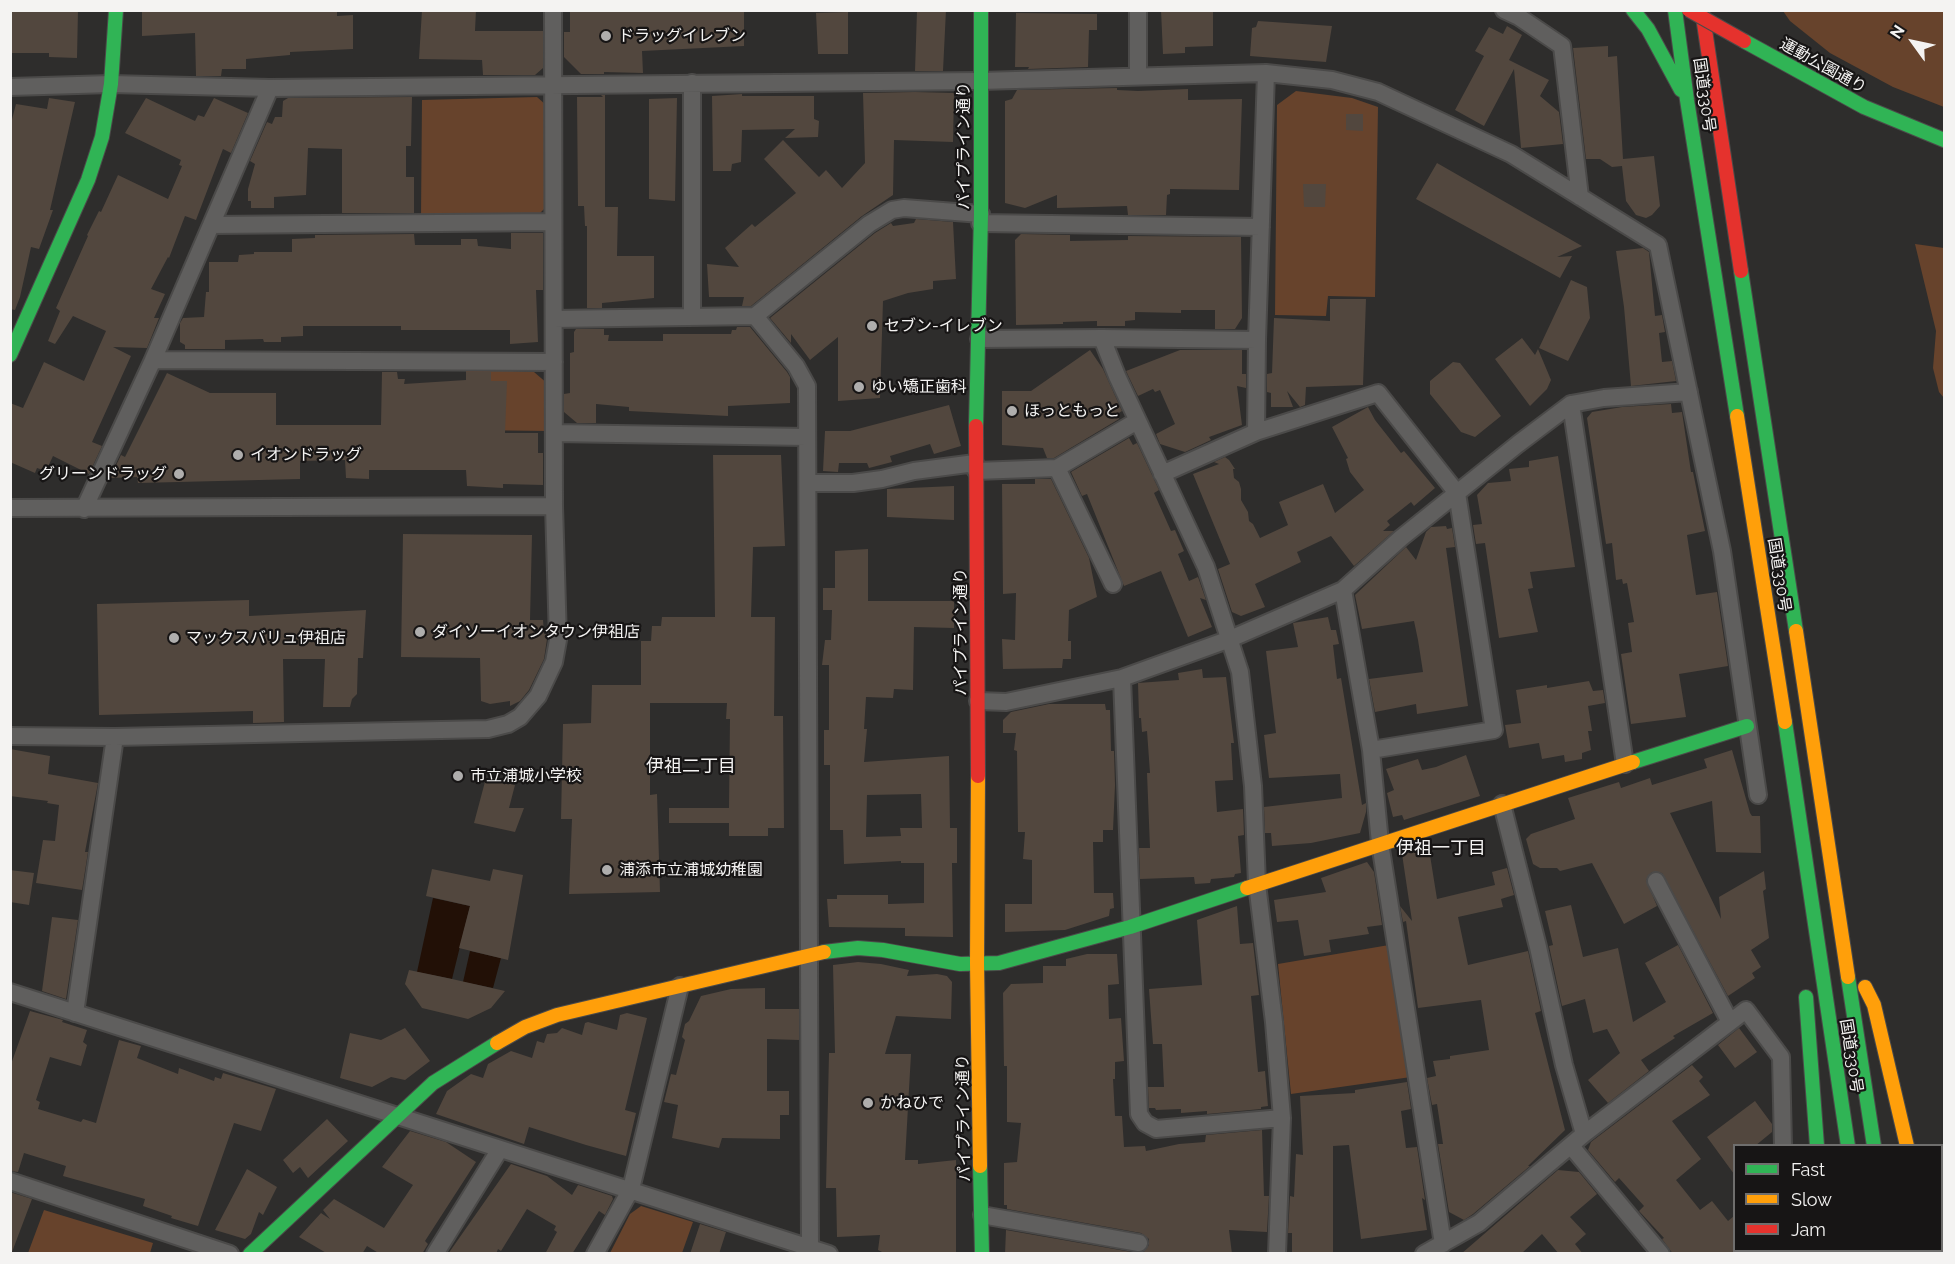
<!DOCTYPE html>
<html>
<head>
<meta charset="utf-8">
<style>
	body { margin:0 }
	#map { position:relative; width:1955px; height:1264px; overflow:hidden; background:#2e2d2c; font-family:Raleway,sans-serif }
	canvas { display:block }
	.frame { position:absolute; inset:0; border:12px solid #f4f3f2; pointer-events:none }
	.legend { position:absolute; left:1733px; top:1144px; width:210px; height:108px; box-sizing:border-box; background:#171515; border:2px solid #6f6e6d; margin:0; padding:8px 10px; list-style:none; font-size:18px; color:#f4f3f2 }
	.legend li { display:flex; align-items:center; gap:12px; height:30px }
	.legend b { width:30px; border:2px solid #6f6e6d }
	.north { position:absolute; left:1883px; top:12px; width:60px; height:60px; -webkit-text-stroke:4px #171515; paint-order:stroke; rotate:303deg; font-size:16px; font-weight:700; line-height:24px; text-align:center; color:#f4f3f2 }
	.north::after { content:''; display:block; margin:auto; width:21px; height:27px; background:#f4f3f2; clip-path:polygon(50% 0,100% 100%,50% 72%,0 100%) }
</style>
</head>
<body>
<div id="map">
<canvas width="1955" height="1264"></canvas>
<div class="frame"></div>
<ul class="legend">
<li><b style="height:8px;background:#30b455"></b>Fast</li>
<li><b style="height:8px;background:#ff9f0a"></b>Slow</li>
<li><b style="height:8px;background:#e5322d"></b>Jam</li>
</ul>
<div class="north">N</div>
</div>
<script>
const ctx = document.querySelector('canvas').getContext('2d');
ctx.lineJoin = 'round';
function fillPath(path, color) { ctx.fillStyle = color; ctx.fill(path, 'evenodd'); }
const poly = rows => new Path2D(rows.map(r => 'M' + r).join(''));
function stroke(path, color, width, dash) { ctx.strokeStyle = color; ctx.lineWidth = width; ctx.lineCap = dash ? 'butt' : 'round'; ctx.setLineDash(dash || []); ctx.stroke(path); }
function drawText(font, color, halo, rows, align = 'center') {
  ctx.font = font + ' Raleway,"Noto Sans JP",sans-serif'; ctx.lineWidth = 4.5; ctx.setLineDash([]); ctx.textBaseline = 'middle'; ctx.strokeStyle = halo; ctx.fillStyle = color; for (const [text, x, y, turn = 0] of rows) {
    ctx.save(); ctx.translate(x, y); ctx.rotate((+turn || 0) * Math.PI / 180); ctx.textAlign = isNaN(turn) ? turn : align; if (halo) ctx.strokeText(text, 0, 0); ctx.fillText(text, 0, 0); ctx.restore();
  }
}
const green = poly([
	[1783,11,1944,11,1944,107,1893,87,1830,53,1790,21],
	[1296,91,1352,98,1378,107,1375,297,1328,296,1326,316,1275,315,1277,105],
	[537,97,546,105,546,207,537,216,421,216,422,100],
	[1915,244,1944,248,1944,398,1939,392,1933,368,1936,331],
	[491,370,534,372,548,384,548,431,469,430,466,371],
	[1389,945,1411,1077,1291,1094,1278,964],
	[641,1206,693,1222,682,1253,610,1253,630,1214],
	[44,1210,153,1243,150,1253,28,1253]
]);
const water = poly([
	[433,898,470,906,452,979,417,972],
	[470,951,501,958,493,988,463,982]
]);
const building = poly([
	[10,10,78,10,77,58,49,57,49,53,10,53],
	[142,10,337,10,337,16,353,15,353,49,290,52,290,55,246,59,246,69,222,69,221,76,196,76,195,33,142,36],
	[422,10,476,10,475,31,543,31,543,68,535,75,483,75,482,60,419,59],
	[570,10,744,10,744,46,642,51,643,73,604,72,604,74,581,74,564,57,564,32,570,32],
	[946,10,943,71,915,71,917,11],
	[1161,10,1213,12,1213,46,1185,47,1185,53,1163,54],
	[848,12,848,54,818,54,816,13],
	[1016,13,1097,14,1097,30,1089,30,1088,67,1028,69,1029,67,1015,67],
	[1258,21,1332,26,1326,62,1250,56,1252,28,1256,27],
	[1507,26,1522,35,1509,60,1549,80,1540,96,1559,112,1563,144,1521,148,1514,69,1484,126,1455,110,1484,56,1475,51,1489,27,1503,34],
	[1608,46,1608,57,1617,56,1623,159,1654,156,1660,206,1652,215,1646,218,1636,215,1626,201,1622,166,1612,167,1600,159,1586,159,1573,48],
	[1117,88,1117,90,1138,91,1188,89,1188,100,1242,99,1239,190,1170,189,1170,194,1167,195,1166,215,1128,215,1127,206,1057,208,1057,195,1025,208,1005,203,1005,101,1012,99,1017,90],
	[915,92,954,93,953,142,894,140,893,195,862,216,751,306,742,306,744,297,709,297,707,264,739,267,725,248,752,224,755,227,796,193,764,159,783,140,819,177,826,170,842,188,865,163,863,93],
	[742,94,742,96,814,96,814,119,819,121,818,137,785,138,795,129,742,130,741,162,732,164,731,171,713,171,712,96],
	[601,95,605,95,605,207,618,207,617,256,654,256,654,298,602,303,602,308,587,308,587,226,585,226,584,206,578,206,577,97,603,97],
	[412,97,411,146,406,146,406,177,414,177,414,213,342,213,342,149,308,148,306,195,274,197,274,208,251,208,251,201,248,201,248,189,255,164,250,161,267,122,272,124,275,117,282,117,283,101,288,98],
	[49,98,75,102,50,210,53,210,39,249,31,247,20,297,15,310,10,309,10,127,16,104,47,109],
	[146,98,195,121,198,115,204,117,214,98,248,113,231,153,223,149,196,220,185,216,169,258,168,257,151,289,165,294,154,318,159,318,147,348,113,347,131,356,92,442,102,446,89,474,53,456,46,471,37,468,35,473,10,462,10,403,23,408,44,362,84,381,106,331,73,316,55,344,48,341,60,311,56,308,88,236,87,235,99,211,101,212,118,175,168,199,182,166,179,165,181,160,125,133],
	[677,98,675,201,649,199,649,99],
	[1346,114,1363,114,1363,131,1346,130],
	[1437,163,1582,246,1557,257,1572,256,1560,278,1416,199],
	[1303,184,1326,184,1325,207,1304,207],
	[916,219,953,222,956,279,933,281,933,289,908,293,883,301,880,398,838,401,838,337,810,360,791,334,791,343,770,318,875,233,891,223,893,226,914,223],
	[511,233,543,233,543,290,536,290,538,342,510,344,510,330,401,330,401,326,303,326,303,336,281,337,281,342,264,342,263,339,225,340,225,349,185,349,185,345,180,342,180,323,183,318,204,317,206,292,209,292,209,262,238,262,239,255,254,254,254,252,292,252,292,239,315,238,315,235,414,234,415,245,461,245,461,239,477,239,478,246,511,249],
	[1021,234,1070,235,1070,241,1128,240,1128,236,1241,237,1242,318,1235,329,1215,329,1215,310,1181,310,1181,313,1135,312,1135,320,1125,321,1125,326,1097,326,1097,321,1063,322,1063,324,1016,325,1015,240],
	[1643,248,1649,252,1655,316,1662,315,1665,332,1659,333,1662,362,1672,361,1676,381,1631,386,1624,307,1616,251],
	[1571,280,1587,287,1590,318,1568,361,1539,348],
	[1330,299,1366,299,1363,385,1306,387,1305,405,1300,407,1287,391,1293,407,1271,407,1271,393,1267,392,1267,374,1272,373,1274,318,1330,321],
	[737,327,750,327,787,372,790,377,790,403,728,406,728,416,629,411,629,407,596,404,596,423,577,423,564,412,564,394,570,393,570,353,574,352,574,332,576,329,604,329,604,335,609,335,608,341,663,341,663,334,731,334,732,330,736,330],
	[1522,338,1535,355,1538,349,1551,380,1547,389,1530,406,1495,359],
	[1090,350,1103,369,1122,411,1117,414,1119,419,1054,458,1047,458,1043,448,1002,445,1002,391,1031,391],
	[1180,350,1242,350,1242,374,1246,374,1246,388,1237,386,1242,425,1209,437,1211,440,1185,452,1160,444,1156,434,1175,424,1160,390,1155,392,1153,389,1138,396,1126,371],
	[1453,362,1460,363,1501,416,1475,437,1461,432,1430,394,1430,381],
	[382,372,397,372,398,379,405,379,404,384,466,380,466,372,491,372,491,381,507,381,505,433,538,433,538,453,543,453,543,485,503,484,503,488,467,486,466,470,369,470,369,479,346,478,345,460,300,461,300,479,138,483,137,477,110,478,121,455,125,457,167,373,210,393,276,393,276,425,381,425],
	[1671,404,1672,413,1682,412,1691,472,1693,472,1705,531,1687,535,1696,595,1717,592,1728,666,1679,674,1686,717,1631,724,1621,654,1632,652,1628,623,1634,622,1627,583,1623,584,1622,579,1616,580,1612,543,1606,544,1587,418,1592,412,1622,407],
	[949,405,961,446,934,454,930,444,890,456,892,462,869,468,867,463,839,463,838,472,823,471,825,431,850,431],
	[1368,407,1375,420,1401,453,1404,451,1435,488,1414,506,1411,502,1387,521,1390,525,1383,531,1394,531,1354,566,1331,536,1297,552,1301,562,1255,584,1265,607,1241,616,1232,612,1218,569,1230,564,1193,474,1219,464,1214,462,1225,457,1229,460,1235,469,1233,469,1234,478,1239,482,1241,489,1241,500,1248,512,1249,521,1253,524,1260,538,1288,525,1279,502,1323,484,1335,513,1364,490,1350,472,1346,459,1348,458,1332,427],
	[1129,438,1133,445,1137,443,1159,490,1154,493,1171,531,1175,530,1184,551,1178,554,1189,581,1198,577,1206,600,1200,598,1212,627,1188,637,1161,571,1124,586,1087,494,1082,496,1071,472],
	[713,455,781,455,785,546,753,547,751,617,775,617,774,716,783,716,784,828,768,828,768,836,729,836,729,823,669,823,669,808,729,808,730,719,726,719,727,703,650,703,650,795,657,794,660,892,569,894,572,819,561,819,563,724,591,723,592,685,641,685,641,641,651,641,652,626,661,626,662,617,715,617],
	[1558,456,1575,567,1530,572,1533,588,1528,589,1538,632,1499,638,1485,543,1476,544,1473,525,1482,524,1477,495,1488,483,1511,481,1509,469,1529,467,1529,461],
	[1035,479,1051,479,1089,558,1097,597,1069,610,1068,641,1071,641,1071,659,1063,659,1062,668,1003,669,1002,639,1015,640,1016,593,1003,594,1002,484,1035,484],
	[954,486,954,520,887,517,887,489],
	[1446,526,1447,529,1452,528,1455,547,1446,548,1468,706,1417,714,1416,704,1375,712,1369,679,1423,672,1418,640,1414,621,1362,629,1355,595,1406,547,1416,560,1426,532,1431,527],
	[403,534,532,535,530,620,543,620,544,634,547,634,547,639,544,659,529,690,520,701,510,706,510,701,490,704,481,701,480,658,401,657],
	[868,549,868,601,954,601,954,628,914,627,913,690,894,689,893,698,866,697,864,729,867,729,864,762,949,756,950,828,957,828,957,863,952,863,953,937,905,936,905,928,829,927,827,899,837,899,837,895,888,895,888,904,924,903,924,863,901,863,901,861,844,864,843,830,830,830,830,765,824,765,824,730,829,730,829,665,822,665,825,640,831,640,832,610,823,610,823,588,835,588,835,551],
	[921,794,922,828,900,828,901,836,866,837,867,795],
	[249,600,249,616,366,610,363,658,358,658,357,694,352,699,350,707,323,707,325,659,283,659,284,722,253,723,253,711,99,715,97,604],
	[1328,617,1331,630,1336,630,1339,644,1333,645,1337,679,1341,678,1362,805,1366,803,1366,812,1360,833,1311,843,1272,846,1271,833,1265,833,1264,807,1342,798,1340,774,1269,778,1264,735,1276,733,1266,651,1298,647,1293,623],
	[1202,669,1203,678,1226,677,1234,743,1231,743,1233,780,1215,781,1217,812,1243,809,1244,835,1238,836,1241,873,1235,874,1234,877,1211,879,1210,883,1195,884,1194,877,1140,879,1139,848,1150,848,1147,773,1150,773,1147,731,1142,732,1141,718,1139,718,1138,683,1179,680,1178,673],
	[1589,681,1593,691,1603,690,1605,703,1588,706,1592,731,1588,731,1591,750,1582,753,1582,759,1565,762,1564,755,1542,759,1539,743,1509,748,1505,725,1521,723,1516,690,1547,685,1547,688],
	[1049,704,1105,704,1106,710,1110,710,1111,751,1114,751,1115,785,1113,830,1103,830,1103,842,1093,842,1094,893,1113,893,1114,908,1110,909,1109,916,1065,930,1005,932,1005,904,1032,904,1032,860,1023,859,1025,832,1018,832,1017,751,1014,750,1016,733,1003,733,1003,720,1011,712],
	[10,749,50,756,48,774,98,783,85,852,88,852,82,890,36,883,43,840,55,841,59,805,47,803,48,801,10,796],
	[1732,750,1750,813,1752,816,1760,816,1761,853,1716,852,1712,801,1670,813,1721,919,1719,897,1764,871,1766,889,1763,891,1769,938,1751,950,1761,967,1752,973,1755,978,1728,996,1662,873,1652,872,1646,880,1657,906,1624,924,1592,863,1560,871,1557,868,1540,868,1533,864,1526,839,1531,834,1575,819,1568,798,1619,782,1621,788,1650,778,1652,785,1707,768,1704,759],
	[1466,755,1480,796,1404,820,1402,815,1393,817,1387,793,1394,790,1386,769,1418,759,1422,770,1436,767],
	[486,778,515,785,509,808,524,808,515,832,474,823],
	[1429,849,1437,899,1495,885,1492,872,1507,868,1514,895,1501,899,1503,907,1458,917,1468,965,1528,951,1541,1011,1535,1013,1565,1130,1528,1166,1530,1166,1473,1214,1464,1220,1449,1212,1438,1144,1443,1144,1437,1104,1432,1105,1427,1078,1436,1076,1433,1061,1450,1059,1450,1056,1489,1050,1481,1000,1418,1008,1406,921,1403,922,1400,906,1412,921,1402,854],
	[1367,862,1374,872,1382,925,1367,927,1369,934,1329,940,1331,952,1304,956,1298,920,1277,922,1274,900,1326,892,1321,878],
	[432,869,490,881,493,869,523,875,508,960,459,948,470,906,426,896],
	[10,870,34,873,29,905,10,902],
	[1571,905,1583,957,1618,948,1633,1022,1666,1002,1645,963,1678,945,1713,1013,1673,1036,1675,1038,1641,1060,1649,1071,1608,1103,1588,1080,1620,1053,1607,1029,1593,1033,1585,999,1562,1006,1549,946,1553,945,1545,911],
	[1237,906,1240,944,1253,943,1259,995,1251,996,1258,1072,1265,1071,1268,1106,1261,1107,1261,1109,1207,1114,1207,1111,1181,1113,1181,1109,1156,1110,1155,1108,1149,1108,1148,1087,1164,1087,1162,1044,1153,1044,1149,989,1202,985,1197,920],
	[52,917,78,920,66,999,42,991],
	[1087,954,1117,954,1119,984,1108,985,1109,1019,1121,1018,1124,1061,1115,1062,1115,1079,1113,1079,1115,1116,1122,1116,1124,1147,1145,1146,1146,1151,1179,1144,1205,1142,1206,1135,1262,1130,1264,1196,1269,1196,1267,1232,1229,1230,1232,1254,1005,1254,1006,1230,1137,1253,1143,1253,1149,1245,1149,1239,1141,1233,1007,1209,1007,1205,1004,1205,1004,1163,1017,1162,1021,1123,1007,1122,1007,1066,1004,1066,1003,993,1011,984,1043,983,1043,966,1066,966,1066,959],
	[858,962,881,964,909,970,907,976,937,974,947,976,952,982,951,1019,896,1016,885,1054,911,1054,905,1160,918,1160,918,1164,956,1160,956,1254,886,1254,878,1250,880,1235,837,1237,836,1188,826,1188,829,1053,835,1053,833,965],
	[409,970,452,979,505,991,491,1008,468,1019,422,1008,405,984],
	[765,988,765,1009,799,1009,799,1040,767,1039,767,1091,789,1091,789,1115,780,1115,780,1139,722,1138,719,1148,672,1138,678,1105,664,1102,671,1074,676,1075,685,1040,682,1037,685,1024,689,1021,701,996,731,989],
	[30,1011,63,1020,62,1022,87,1030,83,1042,87,1045,81,1066,50,1057,36,1100,40,1102,38,1109,81,1122,83,1119,96,1123,119,1040,141,1046,137,1058,178,1074,179,1068,214,1081,215,1077,221,1079,223,1073,276,1089,261,1131,234,1123,198,1226,171,1218,172,1216,143,1206,145,1199,63,1176,66,1166,24,1153,18,1172,10,1171,10,1067],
	[627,1013,647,1018,625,1110,636,1113,626,1156,586,1145,529,1127,524,1144,436,1114,447,1091,471,1074,483,1078,488,1064,511,1051,532,1058,537,1041,544,1043,547,1034,557,1033,562,1028,582,1035,585,1023,588,1022,617,1030,620,1015],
	[405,1028,430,1061,405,1080,391,1077,372,1087,340,1078,350,1033,381,1040],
	[1739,1028,1757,1052,1735,1068,1718,1045],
	[1692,1065,1703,1077,1699,1081,1710,1095,1672,1121,1701,1159,1676,1180,1700,1210,1712,1201,1728,1221,1734,1216,1734,1254,1673,1254,1662,1239,1664,1238,1639,1211,1644,1206,1619,1178,1615,1182,1588,1150,1591,1142],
	[1407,1082,1411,1109,1401,1111,1406,1148,1417,1147,1425,1200,1422,1198,1427,1230,1361,1239,1349,1145,1333,1146,1333,1254,1292,1254,1292,1233,1288,1233,1290,1196,1294,1197,1296,1154,1303,1155,1300,1096,1355,1093,1355,1090],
	[1755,1101,1772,1124,1772,1132,1755,1146,1734,1146,1734,1174,1707,1137],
	[327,1119,348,1141,308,1178,300,1167,293,1173,283,1160],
	[410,1131,446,1142,476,1162,425,1241,428,1244,422,1254,380,1254,367,1246,362,1254,328,1254,299,1237,321,1213,330,1219,323,1210,334,1199,384,1228,413,1185,382,1167],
	[511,1164,547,1176,572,1195,578,1185,612,1196,613,1199,605,1215,599,1211,572,1254,545,1254,557,1232,554,1230,556,1226,527,1209,501,1251,498,1249,496,1254,448,1254],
	[247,1169,277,1187,263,1215,259,1212,251,1234,245,1239,215,1230],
	[1558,1170,1579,1172,1597,1194,1570,1217,1586,1234,1575,1244,1583,1254,1559,1254,1542,1234,1521,1254,1461,1254],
	[10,1192,32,1199,12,1252,10,1251],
	[700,1224,726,1232,719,1254,690,1254]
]);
const street = poly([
	[1138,10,1138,76],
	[1504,10,1519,17,1562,46,1580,197],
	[10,87,111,84,270,88,980,81,1266,73,1332,80,1378,92,1511,154,1658,245,1722,551,1758,795],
	[980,223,1261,227],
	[211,225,553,222],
	[692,316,692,83],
	[755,316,796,366,807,386,810,1248],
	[554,319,755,316,869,224,892,210,904,208,981,214],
	[1102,338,1117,376,1206,567,1240,672,1253,786,1257,884,1274,1022,1282,1118,1277,1254],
	[979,339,1102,338,1257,340,1266,73],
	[153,360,554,362],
	[1571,404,1625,764],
	[1256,432,1378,393,1457,493,1494,730,1371,750],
	[554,433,806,437],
	[1057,468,1113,584],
	[976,471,1057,468,1137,421],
	[1162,474,1256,432,1257,340],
	[808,483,853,483,882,479,914,471,975,463],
	[10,508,554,506],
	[84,509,153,360,270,88],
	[1343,590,1371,750,1380,843,1443,1244],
	[1122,678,1139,1114,1145,1123,1156,1129,1282,1118],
	[978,701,1006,702,1122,678,1230,639,1343,590,1401,538,1518,444,1571,404,1604,398,1689,392],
	[10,736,115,737,488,729,508,724,520,717,538,696,554,662,558,640,554,506,553,10],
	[1502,804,1538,947,1564,1065,1584,1134],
	[1656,881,1730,1022],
	[10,992,829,1254],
	[75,1013,115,737],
	[1571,1146,1661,1254],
	[10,1181,230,1254],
	[982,1215,1139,1243],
	[1785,1250,1785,1254],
	[435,1254,500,1149],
	[595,1254,631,1189,680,986],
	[1424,1254,1479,1223,1584,1134,1746,1010,1781,1057,1783,1146]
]);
const fast = poly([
	[1633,10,1648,29,1681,90],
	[1675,10,1687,100,1737,416],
	[1744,41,1864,107,1944,140],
	[1741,271,1796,631],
	[10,355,88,180,102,137,111,84,116,10],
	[976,426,981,214,981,10],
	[1785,722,1848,1146],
	[1633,762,1747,726],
	[824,952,858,948,883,950,960,964,999,963,1130,927,1247,888],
	[1848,977,1874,1146],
	[1806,997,1817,1146],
	[980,1166,982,1254],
	[1823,1250,1823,1254],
	[250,1254,433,1083,497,1043]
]);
const slow = poly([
	[1737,416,1785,722],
	[1796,631,1848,977],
	[978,776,977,963,980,1166],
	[1247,888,1633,762],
	[1865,987,1874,1005,1907,1146],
	[497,1043,525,1027,557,1015,824,952],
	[1864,1250,1865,1254],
	[1891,1250,1891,1254]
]);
const jam = poly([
	[1702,10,1741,271],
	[976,426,978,776],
	[1934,1250,1935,1254]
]);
const jamBridge = poly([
	[1689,10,1744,41]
]);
const markers = [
	[606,36,6,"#afaead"],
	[872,326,6,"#afaead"],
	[859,387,6,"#afaead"],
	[1012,411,6,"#afaead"],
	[238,455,6,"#afaead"],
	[179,474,6,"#afaead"],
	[420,632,6,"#afaead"],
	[174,638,6,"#afaead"],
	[458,776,6,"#afaead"],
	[607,870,6,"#afaead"],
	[868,1103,6,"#afaead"]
];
const poiNames = [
	["ドラッグイレブン",618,36],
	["セブン-イレブン",884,326],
	["ゆい矯正歯科",871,387],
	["ほっともっと",1024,411],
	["イオンドラッグ",250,455],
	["グリーンドラッグ",167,474,"right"],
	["ダイソーイオンタウン伊祖店",432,632],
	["マックスバリュ伊祖店",186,638],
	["市立浦城小学校",470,776],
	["浦添市立浦城幼稚園",619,870],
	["かねひで",880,1103]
];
const streetNames = [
	["運動公園通り",1823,66,29],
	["国道330号",1704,95,82],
	["パイプライン通り",964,146,-90],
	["国道330号",1779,575,81],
	["パイプライン通り",961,632,-90],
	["国道330号",1851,1056,81],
	["パイプライン通り",964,1118,-91]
];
const neighbourhoodNames = [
	["伊祖二丁目",691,767],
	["伊祖一丁目",1441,849]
];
fillPath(green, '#67432c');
fillPath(water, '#221006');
fillPath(building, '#52473e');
stroke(street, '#4b4a49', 20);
stroke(fast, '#4b4a49', 16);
stroke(slow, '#4b4a49', 16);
stroke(jam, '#4b4a49', 16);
stroke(street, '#605f5e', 16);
stroke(fast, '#30b455', 14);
stroke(slow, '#ff9f0a', 14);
stroke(jam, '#e5322d', 14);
stroke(jamBridge, '#4b4a49', 16, []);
stroke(jamBridge, '#e5322d', 14);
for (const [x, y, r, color] of markers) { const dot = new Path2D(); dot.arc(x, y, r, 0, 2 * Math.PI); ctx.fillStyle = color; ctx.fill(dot); stroke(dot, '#171515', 2); }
drawText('16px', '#f4f3f2', '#171515', poiNames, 'left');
drawText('16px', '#f4f3f2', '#171515', streetNames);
drawText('18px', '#f4f3f2', '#171515', neighbourhoodNames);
</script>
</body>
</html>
